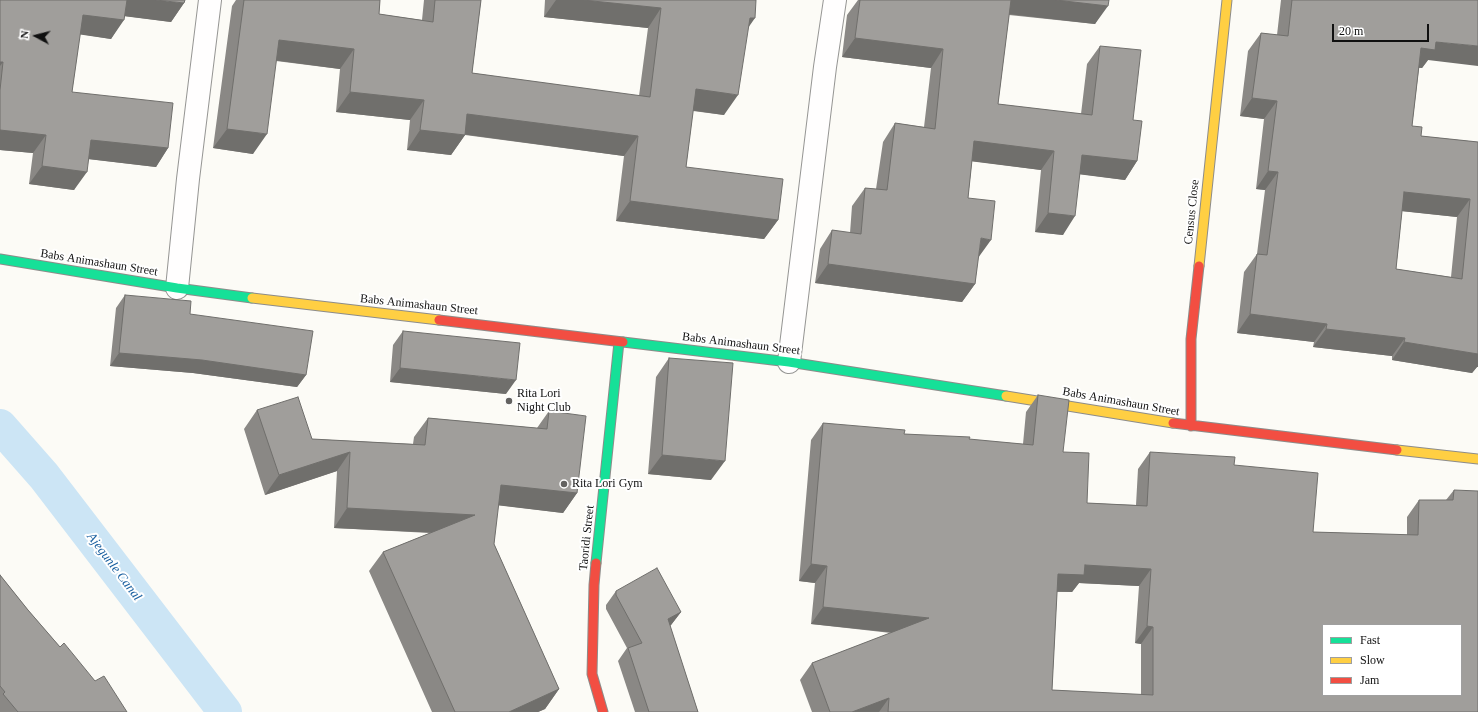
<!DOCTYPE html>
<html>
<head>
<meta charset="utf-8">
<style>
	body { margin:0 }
	#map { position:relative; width:1478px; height:712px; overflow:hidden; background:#fcfbf6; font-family:Georgia,serif }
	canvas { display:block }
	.legend { position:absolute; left:1322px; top:624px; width:140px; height:72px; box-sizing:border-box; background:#fff; border:1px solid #9f9f9f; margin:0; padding:5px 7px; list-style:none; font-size:12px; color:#101010 }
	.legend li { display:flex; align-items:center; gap:8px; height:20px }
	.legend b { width:20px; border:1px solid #9f9f9f }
	.north { position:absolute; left:16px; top:16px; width:40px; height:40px; -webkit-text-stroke:3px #fff; paint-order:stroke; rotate:277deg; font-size:11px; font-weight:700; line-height:16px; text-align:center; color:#101010 }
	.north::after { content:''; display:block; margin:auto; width:14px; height:18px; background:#101010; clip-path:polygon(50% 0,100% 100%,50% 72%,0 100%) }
	.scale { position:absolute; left:1332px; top:24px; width:97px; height:18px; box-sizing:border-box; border:2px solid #101010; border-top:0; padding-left:5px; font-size:12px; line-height:14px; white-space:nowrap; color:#101010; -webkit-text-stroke:3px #fff; paint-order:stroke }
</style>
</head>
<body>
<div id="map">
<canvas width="1478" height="712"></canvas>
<ul class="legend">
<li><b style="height:5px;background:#16e098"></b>Fast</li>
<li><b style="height:5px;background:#ffcf43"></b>Slow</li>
<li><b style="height:5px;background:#f24e42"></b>Jam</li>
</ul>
<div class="north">N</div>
<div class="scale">20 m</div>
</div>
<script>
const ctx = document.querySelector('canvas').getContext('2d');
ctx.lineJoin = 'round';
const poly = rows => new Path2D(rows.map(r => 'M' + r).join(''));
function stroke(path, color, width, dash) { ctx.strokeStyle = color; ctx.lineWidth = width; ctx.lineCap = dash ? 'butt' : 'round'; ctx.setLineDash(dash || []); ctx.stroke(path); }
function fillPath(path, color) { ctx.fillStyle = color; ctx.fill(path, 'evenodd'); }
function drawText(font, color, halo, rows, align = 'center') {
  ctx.font = font + ' Georgia,serif'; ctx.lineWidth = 4; ctx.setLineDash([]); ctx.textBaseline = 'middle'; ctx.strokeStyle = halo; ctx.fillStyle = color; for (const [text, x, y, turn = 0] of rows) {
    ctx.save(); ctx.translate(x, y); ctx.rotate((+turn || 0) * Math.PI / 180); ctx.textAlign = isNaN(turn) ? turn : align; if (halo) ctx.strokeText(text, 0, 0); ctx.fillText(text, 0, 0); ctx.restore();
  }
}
const canal = poly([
	[0,426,44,476,225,712]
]);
const street = poly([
	[177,288,188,179,210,0],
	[789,362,825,67,835,0]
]);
const fast = poly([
	[0,259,177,288,252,298],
	[623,342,789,362,1006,396],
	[596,563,619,342]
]);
const slow = poly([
	[1199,266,1227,0],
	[252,298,439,320],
	[1006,396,1173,423],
	[1397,450,1478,459]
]);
const jam = poly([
	[439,320,623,342],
	[1173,423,1397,450],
	[1191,426,1191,339,1199,266],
	[596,563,594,585,592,674,603,712]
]);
const wall = poly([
	[0,0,184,3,171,22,125,16,111,39,80,34,72,92,168,148,156,167,89,159,74,190,29,184,33,153,0,150],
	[236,0,380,0,379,14,422,20,424,0,481,0,472,73,639,96,648,28,544,17,545,0,756,0,724,115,693,111,686,167,778,220,764,239,616,221,624,156,465,135,451,155,407,150,410,120,336,112,340,69,276,61,253,154,213,148,232,6],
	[858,0,1109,0,1095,24,1009,15,998,104,1081,114,1087,64,1100,46,1133,120,1137,161,1125,180,1080,174,1063,235,1035,232,1041,170,972,161,968,198,978,258,975,284,962,302,815,283,820,249,832,230,850,233,852,206,865,188,876,189,883,142,895,123,924,127,931,68,842,57,847,15],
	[1281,0,1478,0,1428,60,1422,68,1419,68,1412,126,1421,136,1478,142,1478,367,1477,367,1472,373,1392,360,1392,356,1313,347,1314,342,1237,333,1244,272,1257,254,1265,190,1256,189,1264,119,1240,116,1248,51,1261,33,1277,35],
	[1402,211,1457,217,1451,277,1396,269],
	[125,295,190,314,306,375,297,387,193,373,110,366,116,308],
	[403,331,506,394,390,382,393,345],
	[669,358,711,480,648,474,656,377],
	[1038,395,1063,452,1087,503,1136,505,1138,469,1150,452,1234,465,1313,532,1407,535,1407,517,1419,500,1446,500,1454,490,1478,712,812,712,800,680,812,663,891,633,811,624,815,583,799,581,811,440,823,423,904,434,1023,444,1026,412],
	[1079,583,1139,586,1135,643,1141,644,1141,695,1052,690,1057,592,1072,592],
	[257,410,312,439,413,444,414,437,428,418,537,428,549,411,577,493,563,513,498,505,494,544,559,689,545,709,538,712,432,712,369,571,383,552,430,533,334,528,337,471,265,495,244,429],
	[0,575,28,610,60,647,127,712,0,712],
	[616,591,681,612,671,625,670,626,698,712,635,712,618,661,627,648,606,609,606,605]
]);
const shadedWall = poly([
	[125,0,156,0,184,3,171,22,115,15],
	[556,0,583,0,661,8,648,28,544,17],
	[1008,0,1056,0,1108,6,1095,24,999,13],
	[83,15,124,20,111,39,70,33],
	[750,18,755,18,741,38],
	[855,38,943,49,931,68,842,57],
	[279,40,354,49,340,69,265,59],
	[1436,42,1478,46,1478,66,1428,60,1422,68,1409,66,1421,48],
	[0,62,3,62,0,66],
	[696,89,738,95,724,115,682,109],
	[350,92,424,100,410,120,336,112],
	[1252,98,1277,101,1264,119,1240,116],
	[467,114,638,136,624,156,454,133],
	[227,129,267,134,253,154,213,148],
	[0,130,46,135,33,153,0,150],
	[420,130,465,135,451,155,407,150],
	[91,140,168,148,156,167,79,158],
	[974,141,1054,151,1041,170,961,160],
	[1082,155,1137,161,1125,180,1069,173],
	[42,166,87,172,74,190,29,184],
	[1268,171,1278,172,1265,190,1256,189],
	[1404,192,1470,199,1457,217,1391,210],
	[630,201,778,220,764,239,616,221],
	[1048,213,1075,216,1063,235,1035,232],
	[981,238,991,240,978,258],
	[828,264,975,284,962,302,815,283],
	[1250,314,1327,324,1314,342,1237,333],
	[1326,329,1405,338,1392,356,1313,347],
	[1404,342,1478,354,1478,367,1477,367,1472,373,1392,360],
	[119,353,202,360,306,375,297,387,193,373,110,366],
	[400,368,516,380,506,394,390,382],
	[350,452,337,471,265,495,279,475],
	[662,455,725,461,711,480,648,474],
	[501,485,577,493,563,513,487,504],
	[347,508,475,515,462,534,334,528],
	[811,564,827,566,815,583,799,581],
	[1085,565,1151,569,1139,586,1079,583,1072,592,1046,591,1058,574],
	[823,607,929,618,917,635,811,624],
	[681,612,671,625,658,633,668,619],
	[1147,626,1153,627,1141,644,1135,643],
	[559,689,545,709,538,712,509,712],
	[889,698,879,712,852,712]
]);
const building = poly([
	[0,0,127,0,124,20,83,15,72,92,173,103,168,148,91,140,87,172,42,166,46,135,0,130,0,90,3,62,0,62,0,0],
	[156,0,185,0,184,3,156,0],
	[244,0,380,0,379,14,433,22,435,0,481,0,472,73,650,97,661,8,583,0,756,0,755,18,750,18,738,95,696,89,686,167,783,179,778,220,630,201,638,136,467,114,465,135,420,130,424,100,350,92,354,49,279,40,267,134,227,129,244,0],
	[860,0,1011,0,998,104,1092,115,1100,46,1141,50,1133,120,1142,121,1137,161,1082,155,1075,216,1048,213,1054,151,974,141,968,198,995,201,991,240,981,238,975,284,828,264,832,230,861,234,865,188,887,190,895,123,935,129,943,49,855,38,860,0],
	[1056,0,1109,0,1108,6,1056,0],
	[1292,0,1478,0,1478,46,1436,42,1435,50,1421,48,1412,126,1422,127,1421,136,1478,142,1478,354,1404,342,1405,338,1326,329,1327,324,1250,314,1257,254,1267,255,1278,172,1268,171,1277,101,1252,98,1261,33,1288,36,1292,0],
	[1404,192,1470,199,1462,279,1396,269,1404,192],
	[125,295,191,301,190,314,313,331,306,375,202,360,119,353,125,295],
	[403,331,520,343,516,380,400,368,403,331],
	[669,358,733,363,725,461,662,455,669,358],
	[1038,395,1069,400,1063,452,1089,453,1087,503,1147,506,1150,452,1235,457,1234,465,1318,473,1313,532,1418,535,1419,500,1453,500,1454,490,1478,491,1478,712,888,712,889,698,852,712,830,712,812,663,929,618,823,607,827,566,811,564,823,423,905,430,904,434,970,437,969,439,1033,445,1038,395],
	[1085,565,1151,569,1147,626,1153,627,1153,695,1052,690,1058,574,1084,575,1085,565],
	[1323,625,1461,625,1461,695,1323,695,1323,625],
	[298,397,312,439,425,445,428,418,547,429,549,411,586,416,577,493,501,485,494,544,559,689,509,712,455,712,383,552,475,515,347,508,350,452,279,475,257,410,298,397],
	[657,568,681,612,668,619,698,712,649,712,628,648,642,643,616,595,616,591,657,568],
	[0,575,28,610,60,647,64,643,95,681,104,676,127,712,18,712,3,694,5,692,0,686,0,575]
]);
const markers = [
	[509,401,4,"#636260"],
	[564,484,4,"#636260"]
];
const streetNames = [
	["Census Close",1192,212,-84],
	["Babs Animashaun Street",99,263,9],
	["Babs Animashaun Street",419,305,6],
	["Babs Animashaun Street",741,344,7],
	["Babs Animashaun Street",1121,402,10],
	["Taoridi Street",587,538,-84]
];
const poiNames = [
	["Rita Lori",517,394],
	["Night Club",517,408],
	["Rita Lori Gym",572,484]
];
const waterNames = [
	["Ajegunle Canal",114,567,53]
];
stroke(canal, '#cce5f5', 34);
stroke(street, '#969694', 24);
stroke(fast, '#8d8c8a', 11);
stroke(slow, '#8d8c8a', 11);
stroke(jam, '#8d8c8a', 11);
stroke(street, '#fffefe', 22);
stroke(fast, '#16e098', 9);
stroke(slow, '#ffcf43', 9);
stroke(jam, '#f24e42', 9);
fillPath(wall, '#8a8885');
fillPath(shadedWall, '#706f6c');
fillPath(building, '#a09e9b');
stroke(building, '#706f6c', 1);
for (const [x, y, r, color] of markers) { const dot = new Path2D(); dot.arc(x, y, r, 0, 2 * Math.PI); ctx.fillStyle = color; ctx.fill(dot); stroke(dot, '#fff', 1.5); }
drawText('12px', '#101010', '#fff', streetNames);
drawText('12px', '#101010', '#fff', poiNames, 'left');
drawText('italic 13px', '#1a60a0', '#fff', waterNames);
</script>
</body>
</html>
